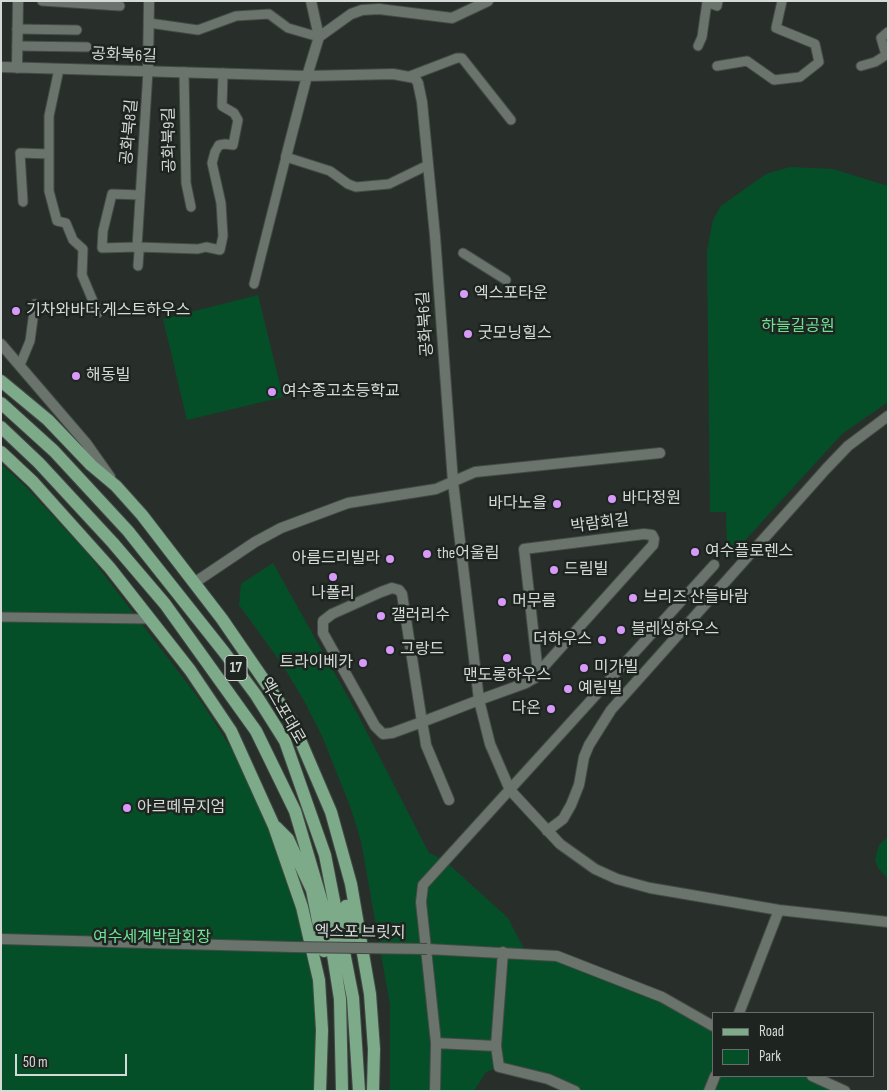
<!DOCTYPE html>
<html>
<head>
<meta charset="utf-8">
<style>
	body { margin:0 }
	#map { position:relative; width:889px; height:1092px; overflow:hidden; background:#282f2a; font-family:"Sofia Sans Condensed",sans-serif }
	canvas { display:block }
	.frame { position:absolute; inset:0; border:2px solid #d5dad6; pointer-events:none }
	.legend { position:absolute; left:712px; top:1012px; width:162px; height:65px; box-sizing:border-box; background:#1e2520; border:1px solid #676d69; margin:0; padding:6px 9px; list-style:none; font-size:15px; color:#d5dad6 }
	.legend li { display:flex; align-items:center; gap:10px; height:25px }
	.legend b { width:25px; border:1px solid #676d69 }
	.scale { position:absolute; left:15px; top:1054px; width:112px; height:22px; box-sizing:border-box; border:2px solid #d5dad6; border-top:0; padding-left:6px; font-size:15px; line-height:18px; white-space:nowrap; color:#d5dad6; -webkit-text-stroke:4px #1e2520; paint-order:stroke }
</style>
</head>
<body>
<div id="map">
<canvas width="889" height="1092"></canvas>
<div class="frame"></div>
<ul class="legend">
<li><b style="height:6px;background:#7dab8a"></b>Road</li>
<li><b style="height:14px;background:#044f28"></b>Park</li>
</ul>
<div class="scale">50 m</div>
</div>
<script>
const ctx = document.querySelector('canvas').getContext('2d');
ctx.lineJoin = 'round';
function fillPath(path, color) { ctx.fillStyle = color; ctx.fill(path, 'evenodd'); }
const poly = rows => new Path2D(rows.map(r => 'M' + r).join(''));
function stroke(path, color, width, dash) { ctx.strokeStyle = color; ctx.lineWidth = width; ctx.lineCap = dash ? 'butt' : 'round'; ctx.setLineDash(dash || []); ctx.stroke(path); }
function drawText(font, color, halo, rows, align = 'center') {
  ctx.font = font + ' "Sofia Sans Condensed","Noto Sans KR",sans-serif'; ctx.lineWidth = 5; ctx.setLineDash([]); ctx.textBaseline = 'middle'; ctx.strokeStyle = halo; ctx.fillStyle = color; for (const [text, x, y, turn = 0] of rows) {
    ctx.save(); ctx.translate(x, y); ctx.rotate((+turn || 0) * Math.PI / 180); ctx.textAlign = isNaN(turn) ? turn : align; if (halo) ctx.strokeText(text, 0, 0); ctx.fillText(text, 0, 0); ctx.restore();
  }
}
const green = poly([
	[790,167,833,169,888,186,888,402,842,434,727,560,726,512,710,512,707,251,713,220,721,206,766,174],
	[258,295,283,397,187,420,163,319],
	[1,464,26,487,88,554,200,700,244,768,295,890,317,1002,318,1091,1,1091],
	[273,563,358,715,429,853,444,860,508,918,524,949,576,962,713,1026,713,1076,812,1076,845,1091,575,1091,499,1067,486,1072,474,1091,390,1091,390,1005,361,841,350,806,322,736,303,699,282,664,239,605,241,584],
	[888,837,888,879,878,868,875,860,879,845]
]);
const service = poly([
	[42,1,120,6],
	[149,23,198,30,236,16,269,14,288,28,319,37],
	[17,29,77,30],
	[17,46,87,47],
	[698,46,702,37,707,2,717,6,718,1],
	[717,66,747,61,774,80,800,77,819,62,815,44,776,28,782,1],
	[861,66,875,62,886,55,881,38,888,32],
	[59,69,49,116,49,191,57,221,66,223,73,240,83,249,82,275,98,313],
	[184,72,186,183,191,207],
	[410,76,457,58,462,58,511,120],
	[140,195,112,194,103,231,102,248,137,247,148,71],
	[23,202,20,153,49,154],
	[463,253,506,280],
	[138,266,139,252,137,247,198,249,206,247,220,250,223,236,221,203,212,163,215,152,219,145,225,144,233,145,238,120,234,113,222,106,223,73],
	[254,284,286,157,330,171,348,184,356,187,389,184,428,165],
	[20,365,30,341,35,304],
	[1,617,150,619]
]);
const pedestrian = poly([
	[1,939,293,947],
	[427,949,557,956,662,997,713,1026],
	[503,952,496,1046,499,1067,548,1079,575,1091],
	[436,1043,496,1046],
	[812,1076,845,1091],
	[435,1091,436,1043,421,902,423,885,714,565]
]);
const minor = poly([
	[319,37,351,14,362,10,379,9,452,18,488,1],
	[1,67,307,76,393,74,415,78,418,83,422,102,435,236,453,482,479,700,490,744,510,790,560,844,595,869,617,879,650,888,779,910,888,922],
	[17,68,18,1],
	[148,71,149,1],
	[286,157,307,76,319,37,311,1],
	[194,583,255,542,281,528,348,503,436,489,475,472,660,453],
	[449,800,426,745,425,738,422,722,402,594,399,590,392,588,381,592,332,614,323,621,323,633,375,726,383,734,392,733,422,722,479,700,526,683,531,680,535,678,538,673,652,546,653,545,654,539,652,535,644,534,524,549,538,673],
	[547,831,563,819,571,805,579,785,584,757,589,745,611,710,826,469,848,446,888,416],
	[739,1013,779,910],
	[709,1091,715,1076]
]);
const tertiary = poly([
	[1,344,86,443,110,477]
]);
const primary = poly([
	[1,381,48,420,91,465,116,486,142,515,222,619,292,721,331,812,351,884,370,994,374,1049,373,1091],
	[1,403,54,451,128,531,224,652,256,695,285,741,325,855,353,998,359,1091],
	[1,427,39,463,113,543,165,604,256,731,295,811,328,923,340,999,342,1091],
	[1,452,33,482,110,568,190,670,231,731,274,826,302,907,319,980,322,1030,320,1091],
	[276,827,288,839,312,890,324,951],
	[346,906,349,946]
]);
const pedestrianBridge = poly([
	[293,947,427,949]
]);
const markers = [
	[464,294,5,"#d89af8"],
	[16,311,5,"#d89af8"],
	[468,334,5,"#d89af8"],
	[76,376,5,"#d89af8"],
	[272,392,5,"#d89af8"],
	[612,499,5,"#d89af8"],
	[557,504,5,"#d89af8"],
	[695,552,5,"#d89af8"],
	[427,554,5,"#d89af8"],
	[390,559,5,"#d89af8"],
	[554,570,5,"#d89af8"],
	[333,577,5,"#d89af8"],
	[633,598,5,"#d89af8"],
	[502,602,5,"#d89af8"],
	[381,616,5,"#d89af8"],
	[621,630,5,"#d89af8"],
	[602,640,5,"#d89af8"],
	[390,650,5,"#d89af8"],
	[507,658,5,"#d89af8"],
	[363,663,5,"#d89af8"],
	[584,668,5,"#d89af8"],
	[568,689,5,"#d89af8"],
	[551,709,5,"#d89af8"],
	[127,808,5,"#d89af8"]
];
const shields = [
	[236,668,22]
];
const shieldNames = [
	["17",236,668]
];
const streetNames = [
	["공화북6길",124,56,2],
	["공화북8길",130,132,-85],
	["공화북9길",170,140,-91],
	["공화북6길",426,324,-94],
	["박람회길",600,524,-7],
	["엑스포대로",282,711,60],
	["엑스포 브릿지",360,933,1]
];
const poiNames = [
	["엑스포타운",474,294],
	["기차와바다 게스트하우스",26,311],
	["굿모닝힐스",478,334],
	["해동빌",86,376],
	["여수종고초등학교",282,392],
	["바다정원",622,499],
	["바다노을",547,504,"right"],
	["여수플로렌스",705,552],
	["the어울림",437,554],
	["아름드리빌라",380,559,"right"],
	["드림빌",564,570],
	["나폴리",333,594,"center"],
	["브리즈 산들바람",643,598],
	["머무름",512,602],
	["갤러리수",391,616],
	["블레싱하우스",631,630],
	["더하우스",592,640,"right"],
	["그랑드",400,650],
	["트라이베카",353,663,"right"],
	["미가빌",594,668],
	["맨도롱하우스",507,676,"center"],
	["예림빌",578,689],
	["다온",541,709,"right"],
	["아르떼뮤지엄",137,808]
];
const parkNames = [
	["하늘길공원",798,327],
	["여수세계박람회장",152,938]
];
fillPath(green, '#044f28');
stroke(service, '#444a45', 11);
stroke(pedestrian, '#444a45', 12);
stroke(minor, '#444a45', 12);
stroke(tertiary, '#444a45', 12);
stroke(primary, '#444a45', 14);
stroke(service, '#6b736d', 9);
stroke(pedestrian, '#6b736d', 10);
stroke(minor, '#6b736d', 10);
stroke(tertiary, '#6b736d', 10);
stroke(primary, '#7dab8a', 12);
stroke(pedestrianBridge, '#444a45', 12, []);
stroke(pedestrianBridge, '#6b736d', 10);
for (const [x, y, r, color] of markers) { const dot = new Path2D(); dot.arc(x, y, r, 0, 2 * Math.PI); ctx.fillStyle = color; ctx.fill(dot); stroke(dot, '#1e2520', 2); }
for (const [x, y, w] of shields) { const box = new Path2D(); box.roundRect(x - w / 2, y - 12.5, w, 25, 4); ctx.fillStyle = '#1e2520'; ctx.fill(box); stroke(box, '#d5dad6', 1); }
drawText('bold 15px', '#d5dad6', null, shieldNames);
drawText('16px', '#d5dad6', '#1e2520', streetNames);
drawText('16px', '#d5dad6', '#1e2520', poiNames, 'left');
drawText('16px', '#6ee396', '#1e2520', parkNames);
</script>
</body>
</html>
